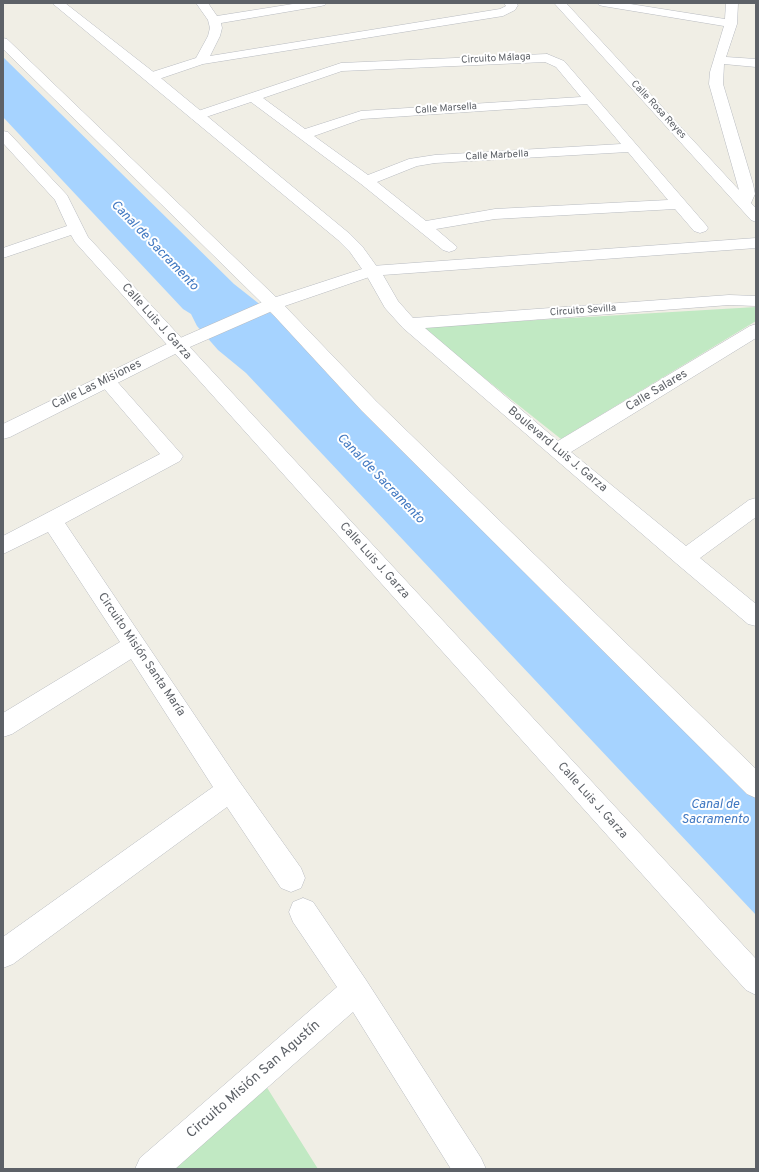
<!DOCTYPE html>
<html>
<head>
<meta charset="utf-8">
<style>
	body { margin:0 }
	#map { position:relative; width:759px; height:1172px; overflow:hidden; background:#f0eee5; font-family:Overpass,sans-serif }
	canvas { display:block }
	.frame { position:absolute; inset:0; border:4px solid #5d6167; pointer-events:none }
</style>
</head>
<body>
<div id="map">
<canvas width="759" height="1172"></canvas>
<div class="frame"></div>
</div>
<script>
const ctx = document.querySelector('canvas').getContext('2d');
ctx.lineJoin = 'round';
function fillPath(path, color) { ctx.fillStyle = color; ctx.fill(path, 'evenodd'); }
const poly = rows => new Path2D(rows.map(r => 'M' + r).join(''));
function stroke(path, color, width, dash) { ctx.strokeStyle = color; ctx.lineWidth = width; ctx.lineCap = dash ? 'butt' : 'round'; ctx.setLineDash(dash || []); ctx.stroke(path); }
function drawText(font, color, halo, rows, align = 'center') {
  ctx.font = font + ' Overpass,sans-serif'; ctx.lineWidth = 4; ctx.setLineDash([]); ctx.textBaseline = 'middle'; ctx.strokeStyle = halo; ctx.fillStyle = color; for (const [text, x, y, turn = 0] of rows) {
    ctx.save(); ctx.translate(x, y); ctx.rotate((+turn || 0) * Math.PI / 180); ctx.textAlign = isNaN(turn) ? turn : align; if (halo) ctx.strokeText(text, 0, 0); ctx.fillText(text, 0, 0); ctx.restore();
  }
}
const green = poly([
	[756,307,756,321,561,439,420,327],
	[266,1086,318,1169,175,1169]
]);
const water = poly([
	[3,57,234,284,281,321,756,796,756,915,246,373,218,350,197,326,191,314,183,309,3,117]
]);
const minor = poly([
	[196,3,208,3,217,16,299,3,327,3,325,5,321,6,221,23,222,28,220,36,210,56,500,9,506,6,504,3,516,3,518,5,515,10,503,16,203,64,156,80,146,80,145,77,146,74,196,58,208,36,210,28,208,20,196,3],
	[554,3,566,3,739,190,709,84,710,72,724,26,603,6,599,5,597,3,624,3,725,19,726,3,738,3,737,24,726,57,756,59,756,67,724,64,723,84,753,184,755,194,751,203,756,208,756,222,751,220,554,3],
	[3,38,7,39,279,300,376,401,756,769,756,798,747,794,362,411,267,308,3,49,3,38],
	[547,54,564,61,706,225,708,228,706,231,700,233,694,231,675,209,495,219,436,229,457,247,455,250,449,252,443,250,361,184,251,102,197,120,192,119,190,116,192,113,341,63,547,54],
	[545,62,556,67,581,97,361,111,305,129,263,98,342,71,545,62],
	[587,104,621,144,435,155,409,159,368,175,314,136,362,119,587,104],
	[628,152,668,200,495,209,426,221,377,182,417,166,435,163,628,152],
	[3,131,8,132,67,195,88,237,756,959,756,995,746,990,75,242,71,235,3,258,3,248,67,226,55,200,3,143,3,131],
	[756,238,756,248,383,275,398,301,413,318,729,295,756,296,756,306,729,305,425,328,558,441,750,326,756,324,756,338,571,452,686,546,749,500,756,498,756,517,700,558,756,604,756,626,748,624,677,564,403,328,385,308,364,271,366,268,372,266,756,238],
	[107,375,113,377,183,456,180,461,65,523,239,781,301,868,305,878,301,888,291,892,281,888,227,807,13,964,3,968,3,937,213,787,131,659,12,734,3,737,3,713,120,642,48,532,3,554,3,536,160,454,101,385,98,381,101,377,107,375],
	[303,898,313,902,366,980,481,1158,486,1169,451,1169,353,1012,175,1169,135,1169,140,1158,337,987,293,922,289,912,293,902,303,898]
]);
const tertiary = poly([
	[52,3,65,3,156,74,350,234,362,246,380,271,378,274,279,308,183,350,10,437,3,439,3,424,171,342,267,300,362,269,350,252,338,240,52,3]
]);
const farStreetnames = [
	["Circuito Málaga",496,59,-3],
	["Calle Marsella",446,109,-4],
	["Calle Rosa Reyes",658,110,47],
	["Calle Marbella",497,156,-3],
	["Circuito Sevilla",583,311,-4]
];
const streetNames = [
	["Calle Luis J. Garza",156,322,48],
	["Calle Las Misiones",97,385,-26],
	["Calle Salares",657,391,-31],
	["Boulevard Luis J. Garza",557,450,40],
	["Calle Luis J. Garza",374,561,48],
	["Circuito Misión Santa María",141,655,56],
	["Calle Luis J. Garza",592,801,48]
];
const waterNames = [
	["Canal de Sacramento",154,246,46],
	["Canal de Sacramento",380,479,46],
	["Canal de",715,805],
	["Sacramento",715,820]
];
const nearStreetnames = [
	["Circuito Misión San Agustín",254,1080,-41]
];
fillPath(green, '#c1e9c3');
fillPath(water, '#a6d3ff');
stroke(minor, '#b8bbc0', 1);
stroke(tertiary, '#b8bbc0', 1);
fillPath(minor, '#fff');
fillPath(tertiary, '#fff');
drawText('10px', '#5d6167', '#fff', farStreetnames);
drawText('12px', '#5d6167', '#fff', streetNames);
drawText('italic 13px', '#3f77c1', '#fff', waterNames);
drawText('14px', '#5d6167', '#fff', nearStreetnames);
</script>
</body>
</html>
